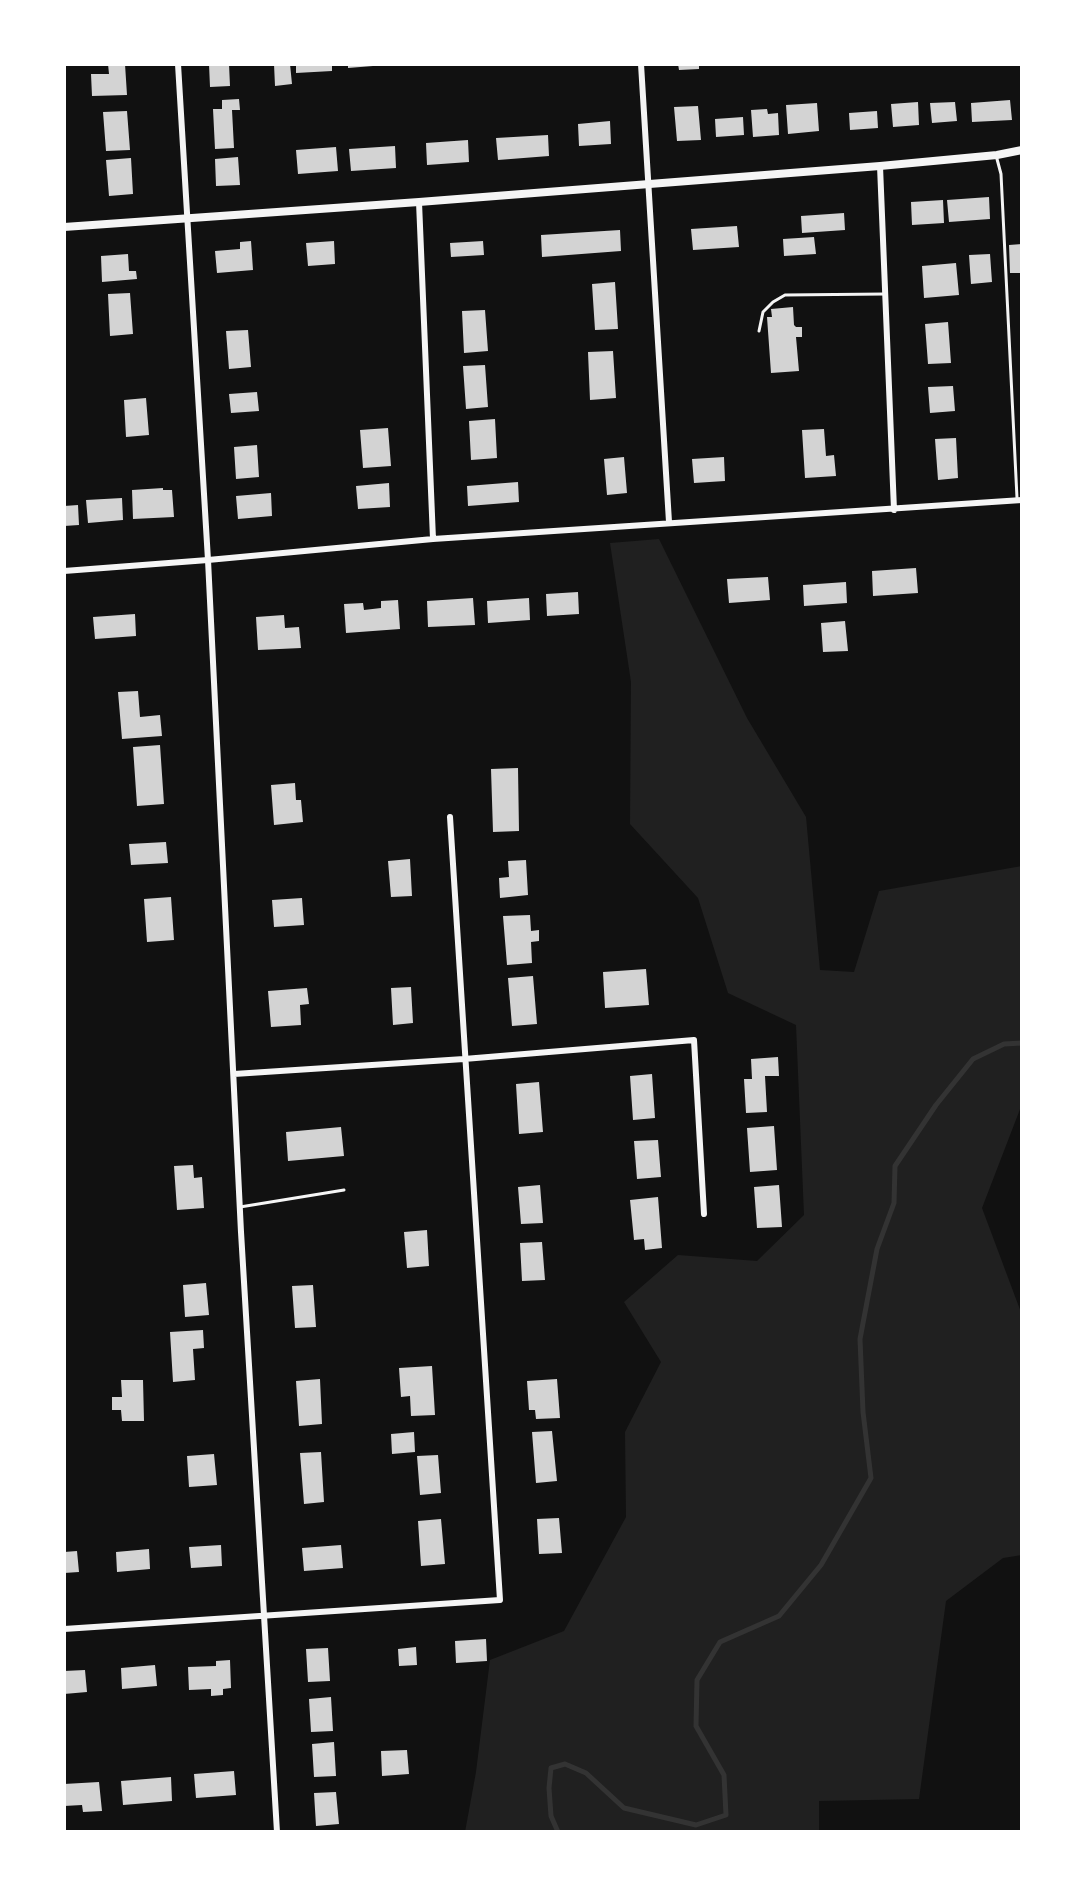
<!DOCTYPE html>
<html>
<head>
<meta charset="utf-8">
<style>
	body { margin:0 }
	#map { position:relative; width:1086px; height:1896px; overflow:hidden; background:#111; font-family:"Space Grotesk",sans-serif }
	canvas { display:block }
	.frame { position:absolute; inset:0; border:66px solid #fff; pointer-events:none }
</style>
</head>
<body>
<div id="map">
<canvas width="1086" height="1896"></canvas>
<div class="frame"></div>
</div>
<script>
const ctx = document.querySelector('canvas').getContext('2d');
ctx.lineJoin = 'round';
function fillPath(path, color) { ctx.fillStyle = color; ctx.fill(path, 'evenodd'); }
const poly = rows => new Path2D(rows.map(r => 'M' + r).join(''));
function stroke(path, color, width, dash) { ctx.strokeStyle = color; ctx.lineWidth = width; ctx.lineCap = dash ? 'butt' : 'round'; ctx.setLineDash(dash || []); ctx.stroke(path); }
const green = poly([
	[659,539,747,718,806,817,820,970,854,972,879,891,1022,866,1022,1104,982,1208,1022,1315,1022,1555,1003,1558,946,1601,919,1799,819,1801,819,1832,465,1832,476,1772,490,1660,564,1631,626,1517,625,1432,661,1362,624,1302,678,1255,757,1261,804,1215,796,1025,728,993,698,898,630,824,631,682,610,543]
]);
const stream = poly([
	[558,1832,551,1816,549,1788,551,1768,565,1764,586,1773,624,1808,696,1825,726,1815,724,1775,696,1726,697,1680,720,1642,779,1616,821,1565,871,1478,863,1412,860,1339,877,1249,894,1203,895,1166,936,1105,973,1059,1004,1044,1022,1043]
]);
const building = poly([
	[108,64,125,64,127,95,92,96,91,74,109,74],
	[209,64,229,64,230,86,210,87],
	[274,64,290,64,292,84,275,86],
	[296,64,332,64,332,71,296,73],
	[348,64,373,64,373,66,348,68],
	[678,64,699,64,699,69,679,70],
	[239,99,240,110,232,110,234,148,215,149,213,109,222,109,222,100],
	[1010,100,1012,120,972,122,971,103],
	[918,102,919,125,893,127,891,104],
	[955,102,957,121,932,123,930,103],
	[817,103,819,131,788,134,786,105],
	[698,106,701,140,677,141,674,107],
	[767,109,768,114,778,113,779,135,753,137,751,110],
	[127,111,130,150,106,151,103,112],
	[877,111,878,128,850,130,849,113],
	[743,117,744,135,716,137,715,119],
	[610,121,611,144,579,146,578,124],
	[548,135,549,156,498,160,496,138],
	[468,140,469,162,427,165,426,143],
	[395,146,396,168,351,171,349,149],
	[336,147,338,171,298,174,296,150],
	[238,157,240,185,216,186,215,159],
	[131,158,133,194,109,196,106,160],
	[989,197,990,219,949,222,947,200],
	[943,200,944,223,912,225,911,202],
	[844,213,845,230,802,233,801,216],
	[737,226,739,247,693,250,691,229],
	[620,230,621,251,542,257,541,235],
	[814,237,816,254,784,256,783,239],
	[251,241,253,270,217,273,215,251,240,249,240,242],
	[334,241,335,264,308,266,306,243],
	[483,241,484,255,451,257,450,243],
	[1022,244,1022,273,1010,273,1009,245],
	[128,254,129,271,136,271,137,279,102,282,101,256],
	[990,254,992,282,971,284,969,255],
	[956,263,959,295,924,298,922,266],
	[615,282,618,329,595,330,592,284],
	[130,293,133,334,110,336,108,294],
	[793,307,794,325,796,327,802,327,802,337,796,337,799,371,771,373,767,317,772,317,771,309],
	[485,310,488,351,464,353,462,311],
	[948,322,951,363,928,364,925,324],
	[248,330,251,367,229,369,226,331],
	[613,351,616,398,590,400,588,352],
	[485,365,488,407,466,409,463,366],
	[953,386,955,411,930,413,928,387],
	[257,392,259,411,231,413,229,394],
	[146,398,149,435,126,437,124,400],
	[495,419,497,458,471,460,469,421],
	[388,428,391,466,363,468,360,430],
	[824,429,826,456,834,455,836,476,805,478,802,430],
	[956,438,958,478,938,480,935,439],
	[257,445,259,477,236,479,234,447],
	[624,457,627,493,607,495,604,459],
	[724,457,725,481,694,483,692,459],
	[518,482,519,502,468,506,467,486],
	[389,483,390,507,358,509,356,486],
	[163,488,163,490,172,490,174,517,133,519,132,490],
	[271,493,272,516,238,519,236,496],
	[122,498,123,520,88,523,86,500],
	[78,505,79,525,64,526,64,506],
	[916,568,918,593,873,596,872,571],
	[768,577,770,600,729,603,727,579],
	[846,582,847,603,804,606,803,585],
	[578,592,579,614,547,616,546,594],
	[473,598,475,625,428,627,427,601],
	[529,598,530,620,488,623,487,601],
	[398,600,400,629,346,633,344,604,363,603,364,610,381,608,381,601],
	[135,614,136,636,95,639,93,617],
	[284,615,285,628,299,627,301,648,258,650,256,617],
	[845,621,848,651,823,652,821,623],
	[138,691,140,717,160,715,162,736,122,739,118,692],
	[160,745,164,804,137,806,133,747],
	[518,768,519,831,493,832,491,769],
	[295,783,296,800,301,800,303,822,274,825,271,785],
	[166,842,168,863,131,865,129,844],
	[410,859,412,896,391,897,388,861],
	[526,860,528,895,500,898,499,878,509,877,508,861],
	[171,897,174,940,147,942,144,899],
	[302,898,304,925,274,927,272,900],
	[530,915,531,931,539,930,539,941,531,942,532,963,507,965,503,916],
	[646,969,649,1005,605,1008,603,972],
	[533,976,537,1024,512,1026,508,978],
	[411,987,413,1023,393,1025,391,988],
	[307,988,309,1004,300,1005,301,1025,271,1027,268,991],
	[778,1057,779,1076,765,1076,767,1112,746,1113,744,1079,752,1079,751,1059],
	[652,1074,655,1118,633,1120,630,1076],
	[539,1082,543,1132,519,1134,516,1084],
	[774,1126,777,1170,750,1172,747,1128],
	[341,1127,344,1156,288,1161,286,1132],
	[658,1140,661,1177,637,1179,634,1141],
	[193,1165,194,1178,202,1177,204,1208,177,1210,174,1166],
	[540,1185,543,1223,521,1224,518,1187],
	[779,1185,782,1227,757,1228,754,1187],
	[658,1197,662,1248,645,1250,644,1239,634,1240,630,1200],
	[427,1230,429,1266,407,1268,404,1232],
	[542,1242,545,1280,522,1281,520,1243],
	[206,1283,209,1315,185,1317,183,1285],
	[313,1285,316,1327,295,1328,292,1286],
	[203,1330,204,1348,193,1349,195,1380,173,1382,170,1332],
	[432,1366,435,1415,411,1416,410,1396,401,1397,399,1368],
	[320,1379,322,1424,299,1426,296,1381],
	[557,1379,560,1418,536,1419,535,1410,529,1410,527,1381],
	[121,1380,143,1380,144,1421,122,1421,121,1410,112,1410,112,1397,122,1397],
	[552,1431,557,1481,536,1483,532,1432],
	[414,1432,415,1452,392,1454,391,1434],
	[321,1452,324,1502,304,1504,300,1453],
	[214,1454,217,1485,189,1487,187,1456],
	[438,1455,441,1493,420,1495,417,1456],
	[559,1518,562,1553,539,1554,537,1519],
	[441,1519,445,1564,421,1566,418,1521],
	[221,1545,222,1566,191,1568,189,1547],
	[341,1545,343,1568,304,1571,302,1548],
	[149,1549,150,1569,117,1572,116,1552],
	[77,1551,79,1572,64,1573,64,1552],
	[486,1639,487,1661,456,1663,455,1641],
	[416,1647,417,1665,399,1666,398,1649],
	[328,1648,330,1681,308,1682,306,1649],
	[230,1660,231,1688,223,1689,223,1695,211,1696,211,1689,189,1690,188,1667,216,1666,216,1661],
	[155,1665,157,1686,122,1689,121,1668],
	[85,1670,87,1692,64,1694,64,1671],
	[331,1697,333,1731,311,1732,309,1699],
	[334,1742,336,1776,314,1777,312,1744],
	[407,1750,409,1774,382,1776,381,1751],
	[234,1771,236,1795,196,1798,194,1774],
	[171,1777,172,1801,123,1805,121,1781],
	[99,1782,102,1811,83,1812,82,1805,64,1806,64,1784],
	[336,1792,339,1824,316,1826,314,1793]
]);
const service = poly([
	[997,159,1001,174,1017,498],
	[759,331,763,312,773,302,785,295,885,294],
	[240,1207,344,1190]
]);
const minor = poly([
	[178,64,208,560,241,1232,277,1832],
	[641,64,669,522],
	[880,166,894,510],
	[419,202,433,539],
	[64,571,208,560,433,539,1022,500],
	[234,1074,464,1059,694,1040,704,1214],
	[64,1629,500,1600,450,817]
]);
const tertiary = poly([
	[64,227,419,202,880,166,997,155,1022,150]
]);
fillPath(green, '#202020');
stroke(stream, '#333', 5);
fillPath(building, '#d3d3d3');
stroke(service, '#f5f5f5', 3);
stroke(minor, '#f5f5f5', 6);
stroke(tertiary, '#f5f5f5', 8);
</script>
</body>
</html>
